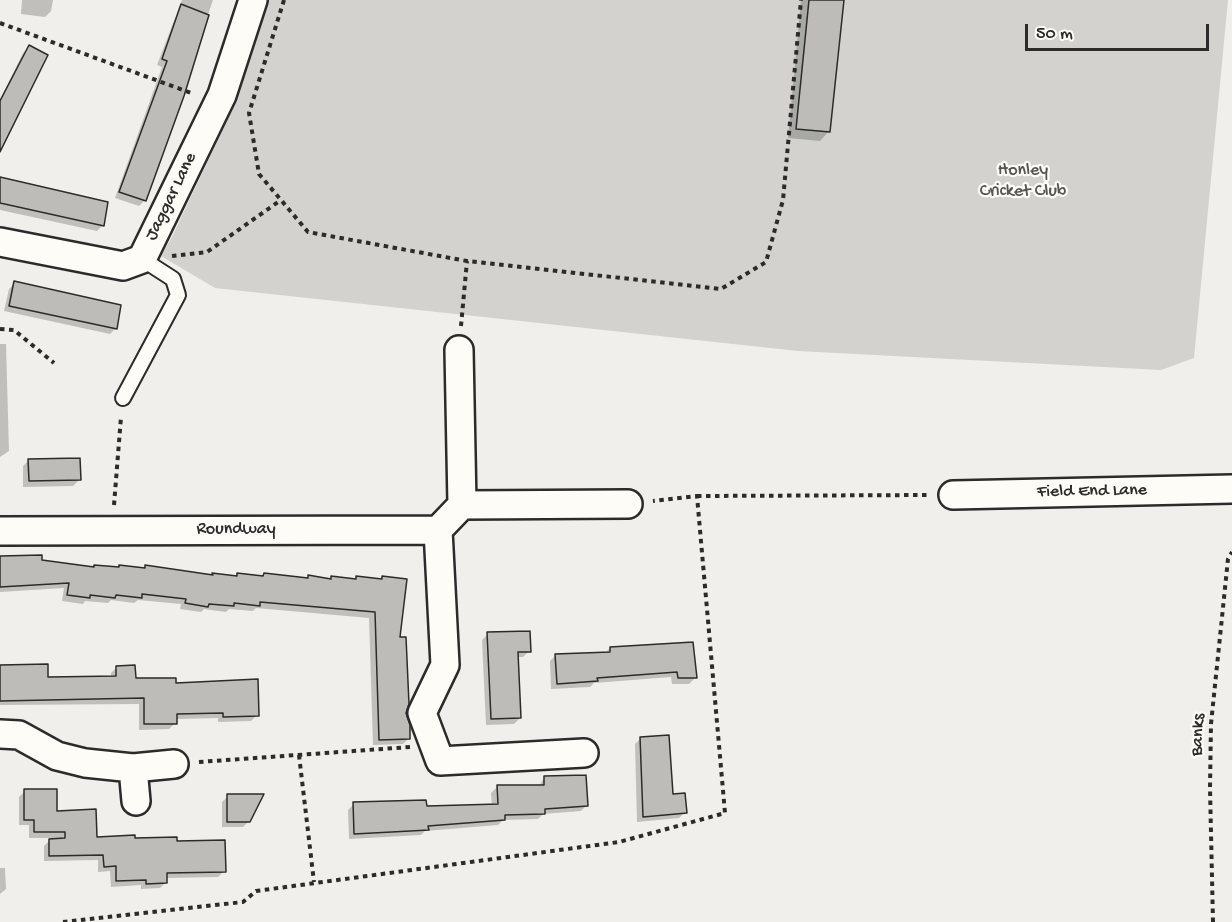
<!DOCTYPE html>
<html>
<head>
<meta charset="utf-8">
<style>
	body { margin:0 }
	#map { position:relative; width:1232px; height:922px; overflow:hidden; background:#f0efeb; font-family:"Gochi Hand",sans-serif }
	canvas { display:block }
	.scale { position:absolute; left:1025px; top:24px; width:184px; height:27px; box-sizing:border-box; border:3px solid #2b2b2b; border-top:0; padding-left:8px; font-size:18px; line-height:21px; white-space:nowrap; color:#2b2b2b; -webkit-text-stroke:4px #fdfcf7; paint-order:stroke }
</style>
</head>
<body>
<div id="map">
<canvas width="1232" height="922"></canvas>
<div class="scale">50 m</div>
</div>
<script>
const ctx = document.querySelector('canvas').getContext('2d');
ctx.lineJoin = 'round';
function fillPath(path, color) { ctx.fillStyle = color; ctx.fill(path, 'evenodd'); }
const poly = rows => new Path2D(rows.map(r => 'M' + r).join(''));
function stroke(path, color, width, dash) { ctx.strokeStyle = color; ctx.lineWidth = width; ctx.lineCap = dash ? 'butt' : 'round'; ctx.setLineDash(dash || []); ctx.stroke(path); }
function drawText(font, color, halo, rows, align = 'center') {
  ctx.font = font + ' "Gochi Hand",sans-serif'; ctx.lineWidth = 4.5; ctx.setLineDash([]); ctx.textBaseline = 'middle'; ctx.strokeStyle = halo; ctx.fillStyle = color; for (const [text, x, y, turn = 0] of rows) {
    ctx.save(); ctx.translate(x, y); ctx.rotate((+turn || 0) * Math.PI / 180); ctx.textAlign = isNaN(turn) ? turn : align; if (halo) ctx.strokeText(text, 0, 0); ctx.fillText(text, 0, 0); ctx.restore();
  }
}
const green = poly([
	[267,0,809,0,796,129,812,130,826,0,1228,0,1194,358,1161,370,798,351,215,288,161,256,172,237,233,108]
]);
const shadow = poly([
	[22,0,53,0,51,11,45,17,21,14],
	[182,0,213,0,145,200,139,206,115,198,162,67,157,65],
	[801,0,842,0,829,131,820,141,788,138],
	[29,47,0,151,0,100,23,53],
	[0,181,103,225,97,231,0,210],
	[15,283,116,328,110,334,4,311,9,289],
	[0,344,6,344,9,451,0,457],
	[29,460,79,480,73,486,23,487,23,466],
	[0,557,93,568,94,566,143,569,146,566,211,577,213,575,236,577,238,575,261,577,264,574,307,579,309,577,354,580,356,578,380,580,383,578,399,639,409,738,403,744,373,745,369,618,256,608,253,611,229,609,226,612,204,609,201,612,180,609,181,604,138,600,134,603,111,600,108,603,85,601,83,604,62,601,64,588,0,592],
	[488,634,529,651,523,657,517,657,520,718,514,724,486,725,482,640],
	[610,648,695,678,689,684,672,684,671,677,594,683,590,687,551,689,550,661,556,655,605,653],
	[0,666,47,679,111,678,111,673,117,667,134,680,174,685,257,715,251,721,218,722,218,718,175,719,175,723,169,729,139,730,139,704,0,705],
	[641,738,671,796,685,812,679,818,637,822,635,744],
	[544,778,587,805,581,811,543,814,538,819,503,820,498,825,425,831,421,835,349,839,348,810,354,804,425,808,492,806,491,793,497,787,539,786],
	[25,791,96,838,176,843,224,871,218,877,166,878,166,882,160,888,141,889,141,885,111,887,110,871,98,872,98,860,44,861,44,846,52,838,29,838,29,825,19,825,19,797],
	[228,796,249,821,243,827,222,827,222,802],
	[0,868,5,868,6,889,0,894]
]);
const building = poly([
	[809,0,844,0,830,132,796,129,809,0],
	[181,4,209,15,184,96,146,201,119,192,167,61,162,59,181,4],
	[29,45,48,55,0,152,0,101,29,45],
	[0,177,108,202,104,226,0,203,0,177],
	[14,281,121,305,117,329,9,306,14,281],
	[80,458,81,480,29,481,28,459,80,458],
	[42,555,42,560,94,567,94,565,119,567,119,565,145,568,145,565,213,575,212,573,237,576,237,573,263,576,264,573,308,578,308,575,331,579,331,576,356,579,356,576,382,579,382,576,407,579,400,637,406,637,409,704,406,713,410,725,410,739,379,740,375,612,260,602,260,606,234,603,234,606,209,604,208,607,185,603,186,599,142,594,142,598,116,595,115,598,90,595,90,598,67,595,69,583,0,587,0,556,42,555],
	[530,631,531,652,518,652,521,718,491,719,487,632,530,631],
	[693,642,697,678,678,678,677,672,597,678,598,681,557,684,555,654,610,652,610,647,693,642],
	[48,664,48,677,116,676,116,666,135,665,136,678,176,678,176,683,258,679,259,716,223,717,223,713,177,714,177,724,144,724,144,698,0,701,0,665,48,664],
	[669,735,673,794,685,793,687,813,643,817,640,737,669,735],
	[586,775,588,806,545,809,545,814,505,815,505,820,428,826,429,830,354,834,353,802,426,800,427,806,498,804,497,785,544,785,544,776,586,775],
	[24,789,57,789,57,811,96,809,97,837,135,835,135,838,177,837,177,841,225,840,226,872,167,873,167,883,146,884,146,880,116,881,116,866,104,867,103,855,49,856,49,839,65,838,65,832,34,832,34,820,24,820,24,789],
	[227,794,264,794,250,822,227,822,227,794]
]);
const path = poly([
	[284,0,249,113,259,174,308,232,467,261,721,289,766,262,783,200,801,0],
	[0,23,194,94],
	[172,256,207,252,281,200],
	[461,326,467,261],
	[0,329,14,330,54,363],
	[697,496,930,495],
	[114,505,121,417],
	[299,755,314,882],
	[199,762,410,747],
	[63,922,243,902,256,891,619,842,725,813,697,496,653,501],
	[1213,922,1210,788,1211,724,1228,559,1232,552]
]);
const lane = poly([
	[123,398,178,295,173,279,142,259]
]);
const street = poly([
	[0,242,123,266,142,259,222,95,253,0],
	[953,495,1232,489],
	[462,505,628,504],
	[438,530,445,665,422,713,440,761,584,753],
	[0,531,438,530,462,505,459,350],
	[0,734,19,735,57,756,85,763,133,768,174,764],
	[133,768,136,801]
]);
const parkNames = [
	["Honley",1023,171],
	["Cricket Club",1023,192]
];
const streetNames = [
	["Jaggar Lane",172,197,-64],
	["Field End Lane",1092,492,-1],
	["Roundway",236,530],
	["Banks",1199,735,-87]
];
fillPath(green, '#d3d2cf');
fillPath(shadow, '#0003');
fillPath(building, '#bdbcb8');
stroke(building, '#2b2b2b', 1.5);
stroke(lane, '#2b2b2b', 18);
stroke(street, '#2b2b2b', 32);
stroke(path, '#2b2b2b', 4, [4.5, 4.5]);
stroke(lane, '#fdfcf7', 14);
stroke(street, '#fdfcf7', 27);
drawText('18px', '#555554', '#fdfcf7', parkNames);
drawText('18px', '#2b2b2b', '#fdfcf7', streetNames);
</script>
</body>
</html>
